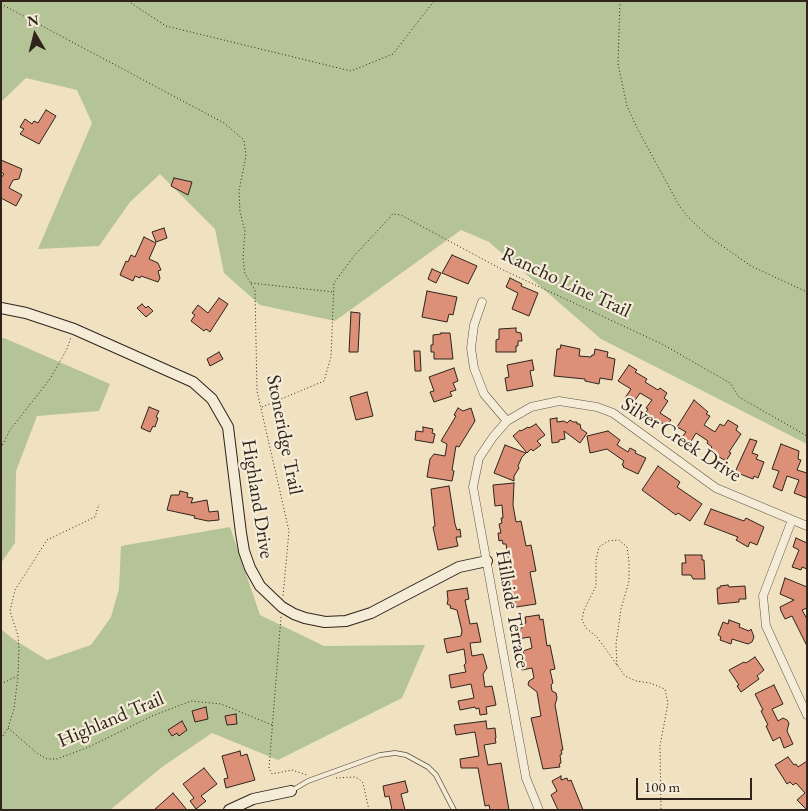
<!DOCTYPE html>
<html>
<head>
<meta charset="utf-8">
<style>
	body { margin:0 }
	#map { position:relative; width:808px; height:811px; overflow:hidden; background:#f0e1c1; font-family:"EB Garamond",serif }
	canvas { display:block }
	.frame { position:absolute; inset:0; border:2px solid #2f231c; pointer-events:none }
	.north { position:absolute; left:10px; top:10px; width:50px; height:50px; -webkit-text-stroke:4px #f5ecd7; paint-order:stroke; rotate:352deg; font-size:14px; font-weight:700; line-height:20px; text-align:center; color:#2f231c }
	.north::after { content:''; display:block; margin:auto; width:18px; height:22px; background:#2f231c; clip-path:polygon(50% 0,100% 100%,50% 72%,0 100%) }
	.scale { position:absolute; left:636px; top:778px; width:116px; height:22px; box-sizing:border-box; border:2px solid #2f231c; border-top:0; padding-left:6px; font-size:15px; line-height:18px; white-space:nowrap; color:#2f231c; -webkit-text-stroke:4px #f5ecd7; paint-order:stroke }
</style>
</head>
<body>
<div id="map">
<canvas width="808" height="811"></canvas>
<div class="frame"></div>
<div class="north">N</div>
<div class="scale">100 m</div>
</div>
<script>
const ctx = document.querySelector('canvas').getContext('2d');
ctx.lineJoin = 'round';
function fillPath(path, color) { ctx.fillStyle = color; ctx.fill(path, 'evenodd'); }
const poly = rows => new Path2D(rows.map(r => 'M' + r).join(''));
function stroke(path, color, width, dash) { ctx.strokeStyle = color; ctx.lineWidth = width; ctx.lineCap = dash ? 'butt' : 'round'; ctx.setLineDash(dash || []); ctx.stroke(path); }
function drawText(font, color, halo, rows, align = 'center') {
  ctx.font = font + ' "EB Garamond",serif'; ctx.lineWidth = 4.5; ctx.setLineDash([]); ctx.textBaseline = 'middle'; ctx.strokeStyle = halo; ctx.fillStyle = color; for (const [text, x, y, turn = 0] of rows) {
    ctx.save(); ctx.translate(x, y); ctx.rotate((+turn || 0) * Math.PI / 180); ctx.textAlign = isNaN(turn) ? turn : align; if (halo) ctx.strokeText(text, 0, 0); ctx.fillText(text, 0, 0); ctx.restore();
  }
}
const green = poly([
	[1,1,807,1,807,444,601,339,489,242,461,230,335,321,260,305,224,273,215,229,160,174,130,202,99,246,38,249,92,123,77,90,26,78,1,102],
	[1,338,4,338,110,384,99,411,37,416,16,471,15,543,1,563],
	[230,527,260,615,324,646,425,645,402,698,278,760,212,733,162,767,110,810,1,810,1,629,13,639,47,660,91,645,111,617,119,589,121,546]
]);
const building = poly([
	[46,110,56,116,39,144,20,134,24,129,20,127,25,119,32,124,34,121,38,123,46,110],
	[1,160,22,169,19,179,13,180,9,188,22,195,16,206,1,198,1,178,4,174,1,172,1,160],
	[174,178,192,182,188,195,171,186,174,178],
	[164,228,167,238,156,242,152,232,164,228],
	[144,237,156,243,149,259,158,263,161,270,158,271,160,278,158,282,141,276,140,278,135,276,133,281,120,275,126,261,128,262,131,255,135,257,144,237],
	[452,255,477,266,468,284,442,273,452,255],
	[432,269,441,273,436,283,428,279,432,269],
	[510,278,522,284,521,286,538,293,529,316,512,309,518,293,506,287,510,278],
	[427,291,457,297,453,315,449,314,447,322,422,317,427,291],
	[219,298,228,304,210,332,206,329,204,331,191,321,195,315,192,313,198,305,208,313,219,298],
	[142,304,146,308,148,306,153,311,146,317,137,308,142,304],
	[351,312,360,313,358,352,349,352,351,312],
	[516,328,516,332,521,333,522,341,518,341,518,346,516,346,516,352,496,352,496,340,499,339,499,329,516,328],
	[441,333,450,333,453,359,434,359,434,352,431,352,431,345,433,345,433,335,441,334,441,333],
	[561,345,580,349,579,356,591,357,592,355,594,355,595,349,608,352,607,357,615,359,612,380,600,378,599,384,585,381,585,379,554,376,557,349,560,349,561,345],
	[414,351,420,351,421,371,415,371,414,351],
	[219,352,223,359,210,366,207,359,219,352],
	[532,360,534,370,530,371,533,386,507,391,505,378,509,377,507,365,532,360],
	[629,365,637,370,635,372,647,379,645,382,658,390,660,388,667,393,664,398,668,401,660,413,671,420,666,426,646,412,648,409,646,408,652,400,640,393,633,403,625,398,631,389,618,381,629,365],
	[454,368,458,381,453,383,456,390,450,392,452,396,434,402,430,392,434,391,429,377,454,368],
	[367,392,373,416,356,420,350,397,367,392],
	[694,400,708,412,706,414,710,416,704,425,715,432,720,424,724,426,728,420,738,426,736,430,741,434,729,452,731,453,726,461,709,451,712,447,707,443,708,441,696,433,690,443,682,437,686,432,677,427,694,400],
	[149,407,159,411,156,417,158,418,155,427,153,426,150,432,141,428,149,407],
	[458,408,463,411,471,408,475,421,459,447,456,446,452,470,454,471,452,481,427,477,430,459,434,454,445,456,447,444,441,441,456,416,454,415,458,408],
	[557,418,557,422,564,421,567,423,570,420,573,422,577,422,577,424,580,424,581,429,587,433,580,443,564,431,565,439,559,440,559,442,552,443,550,419,557,418],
	[536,424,545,435,537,441,541,445,533,451,531,449,527,453,513,436,520,430,521,431,528,427,529,428,536,424],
	[423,427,433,429,432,433,435,434,433,443,415,440,416,431,423,432,423,427],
	[608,431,620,440,617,445,628,452,630,448,636,451,635,453,646,458,638,474,623,467,624,466,622,465,624,461,607,449,590,453,587,436,608,431],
	[750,439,757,441,752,453,758,455,756,459,764,462,758,478,754,476,753,479,735,472,750,439],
	[781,444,799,451,798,459,801,460,797,470,807,473,807,498,794,493,799,480,787,476,782,491,773,487,779,471,772,469,781,444],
	[505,445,526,453,522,457,518,466,519,468,514,476,514,481,494,473,505,445],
	[658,466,680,482,677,487,702,504,690,521,678,513,676,515,642,490,658,466],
	[514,483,513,505,516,522,521,521,526,546,531,545,536,571,530,572,536,604,516,607,513,593,509,593,504,562,509,561,506,544,503,544,502,540,499,541,498,533,501,533,499,524,502,523,501,518,503,518,502,505,495,506,493,485,514,483],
	[449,486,455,524,457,530,460,529,461,537,456,537,458,546,438,550,433,527,435,526,431,489,449,486],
	[180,491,188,493,187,497,193,498,191,503,207,500,209,512,218,511,219,520,208,521,194,518,195,516,167,510,171,495,179,495,180,491],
	[711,509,744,521,746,518,764,527,757,545,750,542,748,547,736,540,738,537,704,524,711,509],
	[796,538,807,543,807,569,802,567,801,570,792,567,799,550,793,547,796,538],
	[685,555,702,555,702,560,704,560,705,579,693,579,691,575,682,575,682,563,686,563,685,555],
	[785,578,807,587,807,608,802,610,807,619,807,646,792,616,785,619,781,611,780,607,794,600,780,594,785,578],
	[728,585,729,587,745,586,746,599,739,599,739,602,718,604,717,588,720,588,720,586,728,585],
	[467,588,469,599,465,600,470,624,477,623,481,642,470,643,472,656,483,654,487,668,483,674,485,687,492,686,496,705,486,707,487,714,480,715,479,708,476,709,475,707,460,710,458,701,474,698,471,684,451,688,449,675,466,672,464,665,466,663,464,649,447,653,444,639,461,636,462,631,457,610,450,608,451,606,447,604,448,600,447,591,467,588],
	[539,615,540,620,543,619,547,646,550,645,555,669,550,670,553,683,551,685,552,691,556,693,557,698,555,705,563,750,561,750,562,754,560,755,561,763,559,764,560,767,543,769,531,718,541,716,537,692,528,685,529,681,534,678,532,668,522,670,521,660,525,660,523,651,532,648,530,637,517,639,516,629,522,628,521,624,526,623,525,617,539,615],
	[729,620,740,624,739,627,749,631,751,629,754,637,752,642,748,644,732,639,731,644,720,640,721,637,718,635,723,622,728,624,729,620],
	[755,657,764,670,757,676,759,679,741,692,737,686,739,685,729,670,744,662,746,663,755,657],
	[774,685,783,704,772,709,778,721,783,718,787,720,789,723,787,731,793,744,784,748,780,737,773,741,766,726,768,725,761,711,763,710,755,694,774,685],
	[206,707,208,719,195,722,192,711,206,707],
	[236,714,237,724,227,725,225,716,236,714],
	[182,721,187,730,179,736,177,733,172,736,168,730,182,721],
	[486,721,487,729,495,728,496,738,495,738,496,743,484,745,488,765,501,763,509,810,490,810,489,805,485,806,478,768,461,768,460,759,479,756,475,732,456,735,454,725,486,721],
	[240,751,241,756,247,754,255,780,226,788,224,779,228,778,222,756,240,751],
	[788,757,794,765,796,764,798,767,807,761,807,810,797,800,805,793,796,783,793,785,790,782,787,784,775,765,788,757],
	[204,768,217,784,201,796,206,801,196,809,190,801,194,798,183,784,204,768],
	[561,776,561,780,567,778,568,781,571,780,583,810,558,810,551,795,557,791,552,781,561,776],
	[405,781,408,792,401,794,405,810,392,810,389,796,385,797,383,786,405,781],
	[173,793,187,810,154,810,173,793]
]);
const path = poly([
	[128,1,166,26,351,71,393,54,434,1],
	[620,1,618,64,627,106,637,128,680,207,689,218,708,236,751,266,807,292],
	[1,4,224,123,244,140,246,156,239,191,240,212,245,231,243,258,245,274,255,290,257,391,289,531,283,596],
	[251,283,334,292],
	[262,407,324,381,331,357,334,283,354,256,393,214,401,215,501,269,662,344,730,383,739,397,807,436],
	[1,448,10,430,50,379,67,349,71,337],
	[281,617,269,768,272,774,292,770,307,775],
	[617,665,616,644,621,609,629,581,629,561,627,547,619,540,608,541,599,547,596,560,596,586,584,610,582,620,586,628,597,637,625,676,636,681,650,683,665,689,668,703,660,746,661,810],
	[1,684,17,676],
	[8,728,38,754,47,759,57,759,89,747,152,716,191,701,221,704,272,725],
	[1,739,8,728,14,709,18,676,19,648,18,636,10,611,15,590,47,540,95,517,99,504],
	[336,778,355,777,359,779,363,783,369,810]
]);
const lane = poly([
	[291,791,308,781,366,760,380,755,395,753,406,755,428,767,436,775,454,810]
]);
const street = poly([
	[482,302,474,325,471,348,474,368,484,394,507,421],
	[792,520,763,596,766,626,807,715],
	[539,810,526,778,473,487,479,458,493,437,507,421,531,407,559,401,597,407,613,413,716,488,807,526]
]);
const secondary = poly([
	[1,308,26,313,74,329,193,382,212,399,228,427,241,533,244,551,250,568,260,586,282,607,294,614,305,618,325,622,346,621,371,613,459,567,487,561],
	[229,810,253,799,291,791]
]);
const streetNames = [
	["Rancho Line Trail",566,283,25],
	["Stoneridge Trail",284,435,79],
	["Silver Creek Drive",681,440,33],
	["Highland Drive",257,499,81],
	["Hillside Terrace",512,609,80],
	["Highland Trail",111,720,-23]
];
fillPath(green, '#b4c497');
fillPath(building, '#db9077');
stroke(building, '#2f231c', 1);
stroke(lane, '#5f5245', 5.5);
stroke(street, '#5f5245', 9);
stroke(secondary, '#2f231c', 12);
stroke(path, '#2f231c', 1, [1, 2.5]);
stroke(lane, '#f5ecd7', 4);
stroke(street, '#f5ecd7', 8);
stroke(secondary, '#f5ecd7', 10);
drawText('20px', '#2f231c', '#f5ecd7', streetNames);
</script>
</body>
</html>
